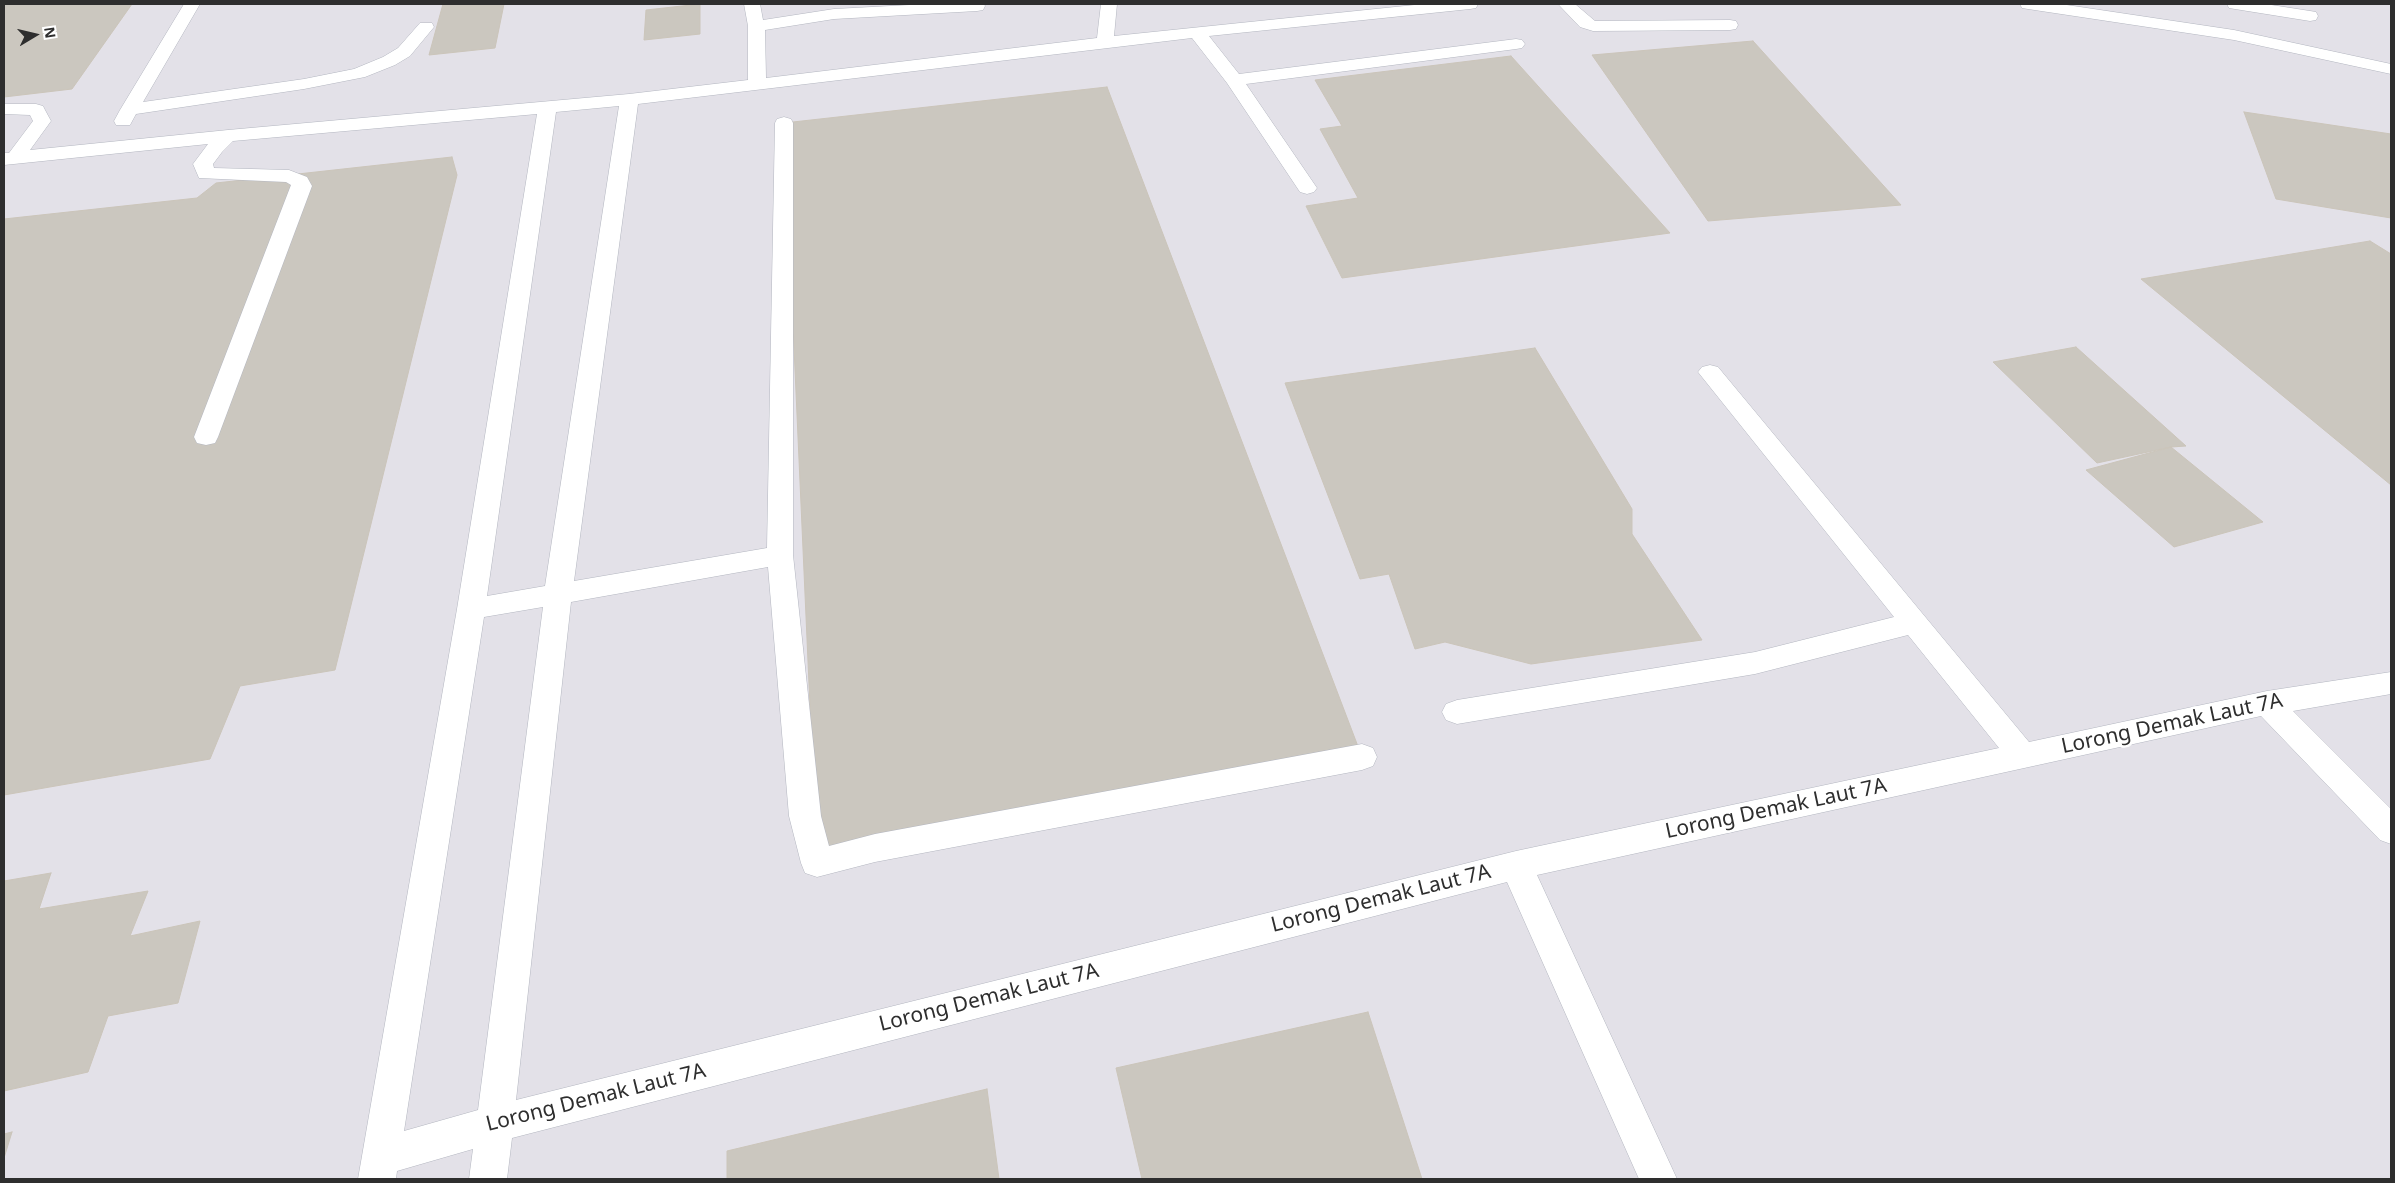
<!DOCTYPE html>
<html>
<head>
<meta charset="utf-8">
<style>
	body { margin:0 }
	#map { position:relative; width:2395px; height:1183px; overflow:hidden; background:#efe9e1; font-family:"Noto Sans",sans-serif }
	canvas { display:block }
	.frame { position:absolute; inset:0; border:5px solid #2e2e2e; pointer-events:none }
	.north { position:absolute; left:10px; top:10px; width:50px; height:50px; -webkit-text-stroke:4px #fff; paint-order:stroke; rotate:81deg; font-size:14px; font-weight:700; line-height:20px; text-align:center; color:#2e2e2e }
	.north::after { content:''; display:block; margin:auto; width:18px; height:22px; background:#2e2e2e; clip-path:polygon(50% 0,100% 100%,50% 72%,0 100%) }
</style>
</head>
<body>
<div id="map">
<canvas width="2395" height="1183"></canvas>
<div class="frame"></div>
<div class="north">N</div>
</div>
<script>
const ctx = document.querySelector('canvas').getContext('2d');
ctx.lineJoin = 'round';
function fillPath(path, color) { ctx.fillStyle = color; ctx.fill(path, 'evenodd'); }
const poly = rows => new Path2D(rows.map(r => 'M' + r).join(''));
function stroke(path, color, width, dash) { ctx.strokeStyle = color; ctx.lineWidth = width; ctx.lineCap = dash ? 'butt' : 'round'; ctx.setLineDash(dash || []); ctx.stroke(path); }
function drawText(font, color, halo, rows, align = 'center') {
  ctx.font = font + ' "Noto Sans",sans-serif'; ctx.lineWidth = 5; ctx.setLineDash([]); ctx.textBaseline = 'middle'; ctx.strokeStyle = halo; ctx.fillStyle = color; for (const [text, x, y, turn = 0] of rows) {
    ctx.save(); ctx.translate(x, y); ctx.rotate((+turn || 0) * Math.PI / 180); ctx.textAlign = isNaN(turn) ? turn : align; if (halo) ctx.strokeText(text, 0, 0); ctx.fillText(text, 0, 0); ctx.restore();
  }
}
const industrial = poly([
	[4,4,2391,4,2391,1179,4,1179]
]);
const building = poly([
	[4,4,132,4,72,89,4,97,4,4],
	[443,4,504,4,495,48,429,55,443,4],
	[700,4,700,34,644,40,646,10,700,4],
	[1753,41,1901,205,1708,221,1592,55,1753,41],
	[1511,56,1670,233,1342,278,1306,206,1358,198,1320,129,1342,126,1315,80,1511,56],
	[1107,87,1362,757,817,863,784,123,1107,87],
	[2244,112,2391,134,2391,218,2276,199,2244,112],
	[452,157,457,175,335,670,240,686,210,759,4,795,4,219,197,198,216,183,452,157],
	[2370,241,2391,254,2391,485,2141,279,2370,241],
	[2076,347,2186,446,2171,447,2097,463,1993,362,2076,347],
	[1535,348,1632,509,1632,534,1702,640,1531,664,1445,642,1415,649,1389,574,1360,579,1285,383,1535,348],
	[2171,447,2263,522,2174,547,2086,470,2171,447],
	[51,873,39,909,148,891,130,936,200,921,178,1003,108,1016,88,1072,4,1091,4,881,51,873],
	[1368,1012,1422,1179,1142,1179,1116,1068,1368,1012],
	[987,1089,999,1179,727,1179,727,1151,987,1089],
	[12,1132,4,1158,4,1134,12,1132]
]);
const minor = poly([
	[184,4,200,4,143,102,304,79,354,69,383,57,398,48,420,23,432,23,434,27,410,56,395,65,365,77,304,89,136,114,130,125,116,125,114,121,120,110,184,4],
	[744,4,760,4,763,20,834,9,928,4,984,4,985,6,983,10,977,11,834,19,765,30,766,78,1097,38,1101,4,1117,4,1114,36,1424,4,1478,4,1476,8,1470,9,1209,36,1239,74,1516,39,1522,40,1525,44,1522,48,1516,49,1246,84,1317,188,1314,192,1307,194,1300,192,1227,83,1192,38,638,104,574,581,767,548,775,123,777,119,784,117,791,119,793,123,793,555,821,816,829,846,875,834,1362,744,1373,748,1377,757,1373,766,1362,770,875,862,817,877,805,873,801,863,789,816,768,567,571,602,516,1100,1516,851,1999,748,1908,635,1755,674,1457,724,1446,720,1442,712,1446,704,1457,700,1755,652,1894,617,1698,372,1702,367,1710,365,1718,367,2029,742,2267,691,2391,672,2391,694,2293,711,2391,809,2391,844,2380,840,2261,716,1537,875,1677,1179,1639,1179,1507,882,512,1138,507,1179,469,1179,473,1149,397,1171,396,1179,358,1179,457,609,537,114,233,141,222,152,213,164,214,168,289,170,307,177,312,186,218,437,215,443,206,445,197,443,194,437,291,185,286,182,199,178,193,164,208,144,4,165,4,153,9,153,33,121,30,115,4,114,4,104,36,104,43,106,45,110,51,121,30,150,228,130,629,94,748,80,748,26,744,4],
	[619,106,545,586,487,596,556,112,619,106],
	[543,607,478,1110,404,1131,484,617,543,607],
	[1558,4,1575,4,1595,21,1730,20,1736,21,1738,25,1736,29,1730,30,1593,31,1580,27,1558,4],
	[2020,4,2060,4,2234,30,2391,64,2391,74,2234,40,2028,9,2022,8,2020,4],
	[2227,4,2265,4,2310,11,2316,12,2318,16,2316,20,2310,21,2235,9,2229,8,2227,4]
]);
const nearStreetnames = [
	["Lorong Demak Laut 7A",2172,724,-12],
	["Lorong Demak Laut 7A",1776,809,-12],
	["Lorong Demak Laut 7A",1381,899,-14],
	["Lorong Demak Laut 7A",989,998,-14],
	["Lorong Demak Laut 7A",596,1098,-14]
];
fillPath(industrial, '#e3e1e8');
fillPath(building, '#cbc7bf');
stroke(building, '#cbc5ba', 1);
stroke(minor, '#b4b7c1', 1);
fillPath(minor, '#fff');
drawText('21px', '#2e2e2e', '#fff', nearStreetnames);
</script>
</body>
</html>
